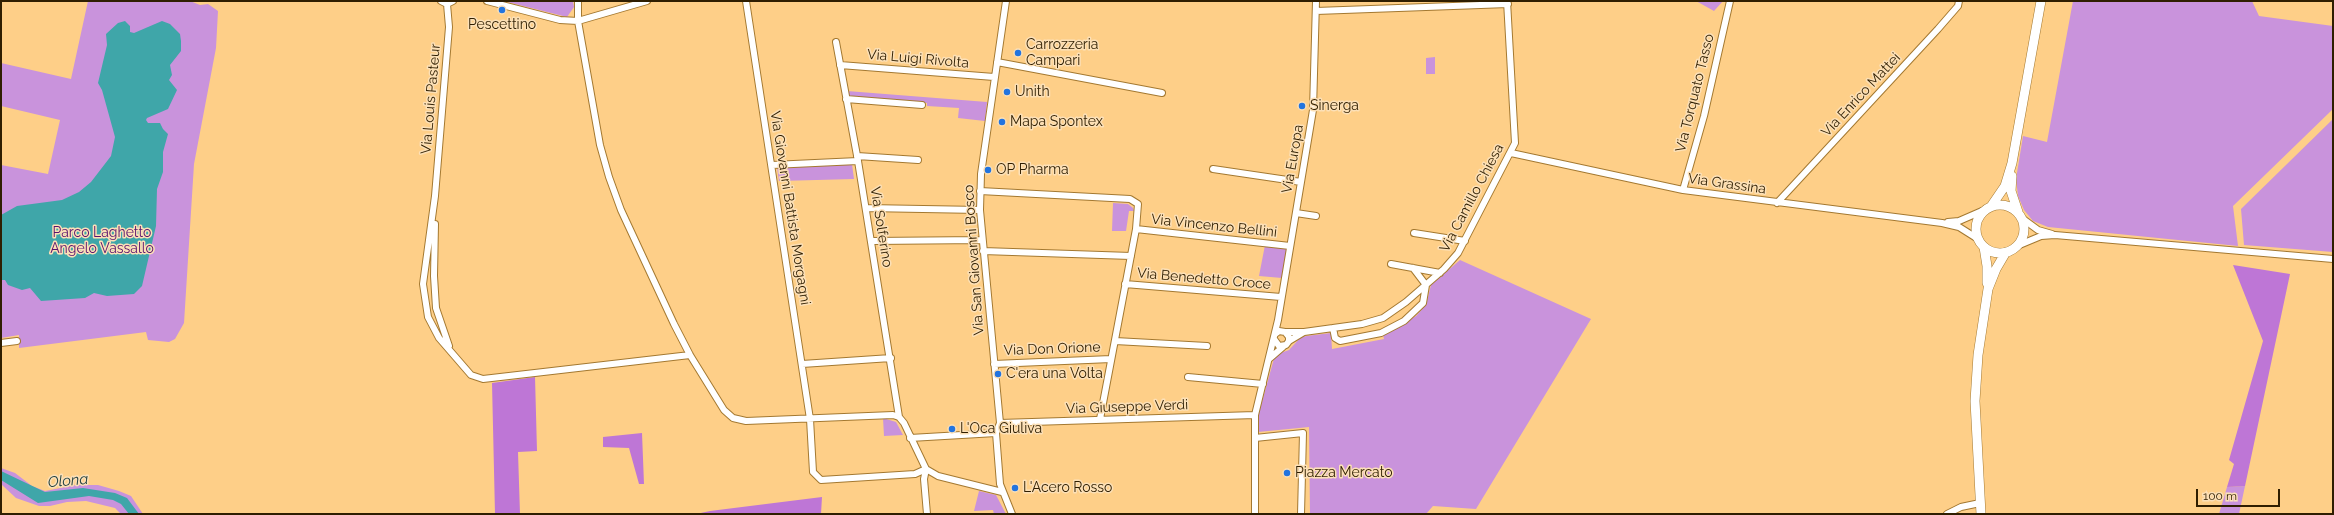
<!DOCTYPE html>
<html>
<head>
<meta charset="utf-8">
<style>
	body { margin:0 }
	#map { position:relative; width:2334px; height:515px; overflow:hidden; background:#fecf88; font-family:Raleway,sans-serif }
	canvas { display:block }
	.frame { position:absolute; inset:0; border:2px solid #2f1e01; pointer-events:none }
	.scale { position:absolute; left:2196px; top:489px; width:84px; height:18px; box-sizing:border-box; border:2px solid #2f1e01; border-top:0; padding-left:5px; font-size:12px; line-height:14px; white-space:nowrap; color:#2f1e01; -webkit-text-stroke:3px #fce0b7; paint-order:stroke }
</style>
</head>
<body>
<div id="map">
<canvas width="2334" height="515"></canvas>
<div class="frame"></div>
<div class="scale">100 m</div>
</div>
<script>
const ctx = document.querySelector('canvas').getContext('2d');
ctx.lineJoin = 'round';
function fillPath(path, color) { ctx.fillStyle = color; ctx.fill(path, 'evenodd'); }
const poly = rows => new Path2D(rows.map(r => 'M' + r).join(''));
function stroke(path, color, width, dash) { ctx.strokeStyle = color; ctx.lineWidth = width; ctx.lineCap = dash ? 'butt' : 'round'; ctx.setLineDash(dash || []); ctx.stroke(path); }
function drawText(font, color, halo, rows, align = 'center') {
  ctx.font = font + ' Raleway,sans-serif'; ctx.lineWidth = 3; ctx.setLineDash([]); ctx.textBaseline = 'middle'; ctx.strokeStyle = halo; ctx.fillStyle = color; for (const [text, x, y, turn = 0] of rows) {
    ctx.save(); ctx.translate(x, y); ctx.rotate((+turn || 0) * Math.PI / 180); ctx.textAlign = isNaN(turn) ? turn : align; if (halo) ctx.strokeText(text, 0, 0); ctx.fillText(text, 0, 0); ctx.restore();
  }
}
const green = poly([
	[88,1,190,1,200,5,208,4,218,11,216,48,194,164,184,323,175,339,169,342,148,340,146,332,19,348,19,335,1,338,1,165,48,174,60,120,1,106,1,63,71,79],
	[503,1,573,1,574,7,567,17],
	[1696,1,1723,1,1714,11],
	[2073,1,2252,1,2259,16,2333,26,2333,109,2233,206,2238,246,2048,227,2033,221,2024,210,2018,196,2016,179,2023,136,2047,142],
	[1435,57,1435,74,1426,74,1426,58],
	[847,91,987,102,985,121,958,118,959,108,927,106,927,103,849,96],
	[2333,119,2333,252,2244,245,2241,209],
	[852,164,854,179,779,181,777,167],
	[1113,203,1128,204,1133,208,1134,211,1129,211,1126,231,1112,231],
	[1265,245,1288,248,1282,278,1259,276],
	[1460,260,1591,319,1476,509,1433,506,1426,514,1310,514,1309,427,1258,432,1258,416,1275,355,1289,350,1300,338,1306,336,1331,333,1332,349,1384,339,1383,335,1416,316,1426,305,1431,285],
	[883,418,896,422,903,435,884,436],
	[1,468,15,473,32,486,45,491,76,485,98,485,119,491,131,496,143,514,121,514,115,508,86,501,67,502,50,506,39,506,16,498,1,484],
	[2245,486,2239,514,2219,514,2227,487],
	[979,491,996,495,1006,514,994,514,993,510,974,511]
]);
const forest = poly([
	[2233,265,2290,274,2245,486,2227,487,2234,464,2229,460,2263,341],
	[535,377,537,451,518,452,520,514,495,514,492,383],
	[642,433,644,484,639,484,629,448,603,447,603,437],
	[822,497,821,514,696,514,710,511]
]);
const water = poly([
	[125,21,130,26,130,32,134,33,162,21,170,24,180,34,181,41,181,51,170,65,172,75,169,80,177,90,168,109,147,118,146,120,148,123,160,123,163,129,168,134,163,152,163,172,157,189,156,226,142,286,134,294,107,296,94,293,85,298,41,301,30,288,22,290,8,285,5,280,1,280,1,215,17,206,62,200,79,192,91,182,111,156,115,137,102,90,98,83,107,45,106,34,118,23],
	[1,471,45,492,83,488,115,493,127,498,139,514,129,514,121,504,113,500,89,496,38,503,1,480]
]);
const street = poly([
	[441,1,447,4,453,1],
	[487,1,560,20,578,21,647,1],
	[578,1,578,21,600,145,609,177,621,210,674,324,690,355,724,410,733,418,746,421,893,415,899,417,904,423,926,469,938,476,1002,492],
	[746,1,810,419,813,472,821,480,915,474,926,469],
	[1006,1,981,174,980,210,1000,423,996,433,1000,484,1012,514],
	[447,4,449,27,435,196,423,284,428,317,439,338,471,375,483,379,690,355],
	[1316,11,1508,4],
	[836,42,858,161,899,417],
	[997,62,1162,93],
	[840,65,994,77],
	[846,99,922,105],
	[1511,153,1683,190,1942,223,1959,227,1978,239],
	[857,156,918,160],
	[772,165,858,161],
	[1213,169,1301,182],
	[1683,190,1704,116,1730,1],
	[980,191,1130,199,1138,204,1136,229,1100,419],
	[1777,203,1938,29,1958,6,1959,1],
	[866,208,980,210],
	[1296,213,1316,216],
	[2023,219,2038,230,2052,234],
	[1948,222,1959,221,1982,211],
	[435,224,434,276,436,308,449,346],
	[1136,229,1290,246],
	[1414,233,1465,241],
	[872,241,982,240],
	[2017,246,2041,236,2055,235,2333,259],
	[983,251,1131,256],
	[1391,264,1440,273],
	[1125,284,1281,297],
	[1333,328,1335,338,1340,341,1381,333,1404,321,1423,303,1426,285,1413,268],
	[1285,332,1304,332,1289,341],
	[1304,332,1362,324,1383,318,1406,302,1444,269,1458,253,1515,143,1507,1],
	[1274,339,1279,346,1286,345,1289,341,1289,337,1285,332,1279,331,1275,334],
	[1115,341,1207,346],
	[1,343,17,341],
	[1269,359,1284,346],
	[802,364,891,358],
	[994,364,1111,359],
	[1188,377,1263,384],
	[1000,423,1255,415],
	[910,438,996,433],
	[1255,438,1303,433,1301,514],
	[926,469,924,479,927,514],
	[1255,514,1255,415,1278,320,1313,110,1316,1],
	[1947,514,1961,507,1980,503]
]);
const secondary = poly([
	[2012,176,2011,191,2018,212],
	'1976 229a24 24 0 1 1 48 0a24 24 0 1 1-48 0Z',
	[1992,205,2005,186,2012,163,2041,1],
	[1984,247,1987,266,1987,283],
	[1981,514,1975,401,1978,355,1988,289,1996,269,2006,252]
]);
const markers = [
	[502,10,4,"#2274df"],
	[1018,53,4,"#2274df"],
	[1007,92,4,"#2274df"],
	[1302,106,4,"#2274df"],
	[1002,122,4,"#2274df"],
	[988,170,4,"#2274df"],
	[998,374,4,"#2274df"],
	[952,429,4,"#2274df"],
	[1287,473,4,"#2274df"],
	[1015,488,4,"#2274df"]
];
const poiNames = [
	["Pescettino",502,25,"center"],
	["Carrozzeria",1026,45],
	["Campari",1026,61],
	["Unith",1015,92],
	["Sinerga",1310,106],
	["Mapa Spontex",1010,122],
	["OP Pharma",996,170],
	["C'era una Volta",1006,374],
	["L'Oca Giuliva",960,429],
	["Piazza Mercato",1295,473],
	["L'Acero Rosso",1023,488]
];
const streetNames = [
	["Via Luigi Rivolta",918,59,5],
	["Via Torquato Tasso",1695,93,-76],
	["Via Enrico Mattei",1861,95,-47],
	["Via Louis Pasteur",431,99,-85],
	["Via Europa",1293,159,-80],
	["Via Grassina",1727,184,8],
	["Via Camillo Chiesa",1472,198,-62],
	["Via Giovanni Battista Morgagni",790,208,81],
	["Via Vincenzo Bellini",1214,226,6],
	["Via Solferino",881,227,81],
	["Via San Giovanni Bosco",974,260,-94],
	["Via Benedetto Croce",1204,279,5],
	["Via Don Orione",1052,349,-2],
	["Via Giuseppe Verdi",1127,407,-2]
];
const parkNames = [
	["Parco Laghetto",102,233],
	["Angelo Vassallo",102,249]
];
const waterNames = [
	["Olona",68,481,-5]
];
fillPath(green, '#c993dc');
fillPath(forest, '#be76d6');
fillPath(water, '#3fa6a9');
stroke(street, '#a47931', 8);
stroke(secondary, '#a47931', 10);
stroke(street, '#fff', 6);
stroke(secondary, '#fff', 9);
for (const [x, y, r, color] of markers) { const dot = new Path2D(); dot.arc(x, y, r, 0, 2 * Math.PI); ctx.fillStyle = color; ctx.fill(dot); stroke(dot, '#fce0b7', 1.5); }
drawText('14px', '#2f1e01', '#fce0b7', poiNames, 'left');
drawText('14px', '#2f1e01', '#fce0b7', streetNames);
drawText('14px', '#58136c', '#fce0b7', parkNames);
drawText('italic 15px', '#224142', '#fce0b7', waterNames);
</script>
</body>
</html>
